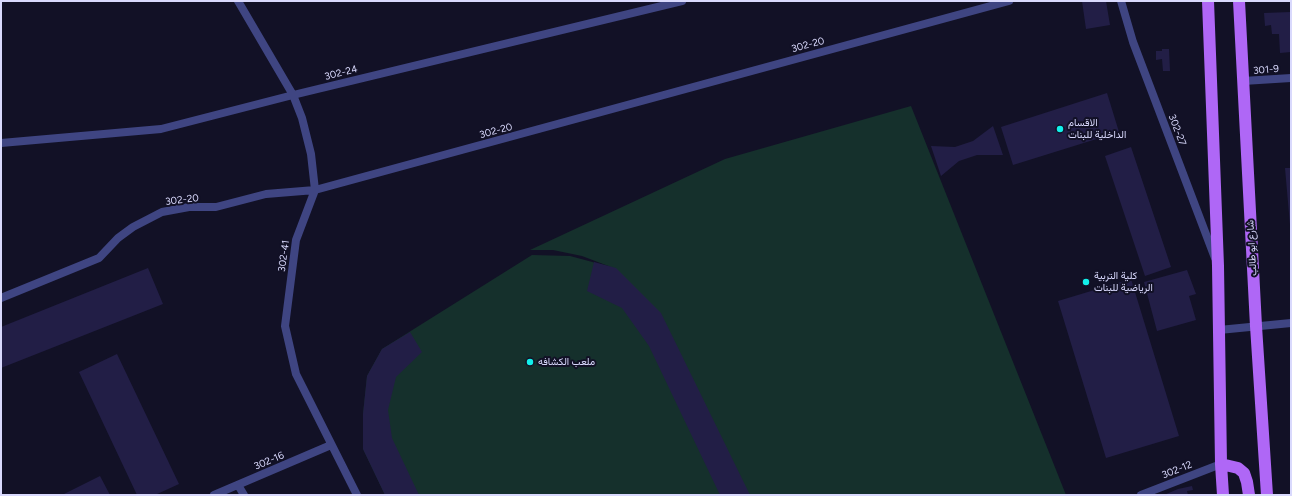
<!DOCTYPE html>
<html>
<head>
<meta charset="utf-8">
<style>
	body { margin:0 }
	#map { position:relative; width:1292px; height:496px; overflow:hidden; background:#121126; font-family:Figtree,sans-serif }
	canvas { display:block }
	.frame { position:absolute; inset:0; border:2px solid #d9d9fd; pointer-events:none }
</style>
</head>
<body>
<div id="map">
<canvas width="1292" height="496"></canvas>
<div class="frame"></div>
</div>
<script>
const ctx = document.querySelector('canvas').getContext('2d');
ctx.lineJoin = 'round';
function fillPath(path, color) { ctx.fillStyle = color; ctx.fill(path, 'evenodd'); }
const poly = rows => new Path2D(rows.map(r => 'M' + r).join(''));
function stroke(path, color, width, dash) { ctx.strokeStyle = color; ctx.lineWidth = width; ctx.lineCap = dash ? 'butt' : 'round'; ctx.setLineDash(dash || []); ctx.stroke(path); }
function drawText(font, color, halo, rows, align = 'center') {
  ctx.font = font + ' Figtree,Vazirmatn,sans-serif'; ctx.lineWidth = 4; ctx.setLineDash([]); ctx.textBaseline = 'middle'; ctx.strokeStyle = halo; ctx.fillStyle = color; for (const [text, x, y, turn = 0] of rows) {
    ctx.save(); ctx.translate(x, y); ctx.rotate((+turn || 0) * Math.PI / 180); ctx.textAlign = isNaN(turn) ? turn : align; if (halo) ctx.strokeText(text, 0, 0); ctx.fillText(text, 0, 0); ctx.restore();
  }
}
const green = poly([
	[911,106,1066,495,385,495,363,449,363,414,367,376,382,349,532,255,570,256,611,267,582,256,553,250,530,250,725,159]
]);
const building = poly([
	[1082,1,1106,1,1110,25,1086,29],
	[1291,12,1291,52,1280,53,1279,34,1272,34,1271,25,1265,26,1264,13],
	[1162,49,1169,49,1170,71,1163,71,1162,59,1156,60,1156,51,1162,51],
	[1107,93,1119,132,1013,165,1001,127],
	[993,126,1003,155,977,155,959,161,941,176,931,146,955,147,973,141],
	[1131,147,1171,267,1145,276,1105,156],
	[1285,168,1291,168,1291,224,1290,225],
	[594,262,616,268,661,313,750,495,720,495,649,346,622,308,587,291],
	[148,268,163,304,1,368,1,327],
	[1187,270,1196,294,1189,296,1196,320,1157,331,1144,282],
	[1131,279,1179,436,1106,458,1058,301],
	[410,332,422,352,396,377,388,410,392,438,419,495,385,495,363,449,363,414,367,376,382,349],
	[117,354,179,484,155,495,137,495,79,372],
	[100,476,110,495,62,495],
	[1192,486,1193,490,1187,491,1188,495,1164,495,1178,489]
]);
const street = poly([
	[238,1,293,95,302,118,311,154,315,190,296,240,285,326,296,374,357,495],
	[1121,1,1133,42,1215,258],
	[1243,81,1291,78],
	[1,143,161,129,293,95,682,1],
	[1,298,99,258,118,238,133,227,162,212,189,207,216,207,266,194,315,190,1009,1],
	[1219,330,1291,323],
	[238,485,244,495],
	[214,495,331,445],
	[1141,495,1221,464]
]);
const primary = poly([
	[1208,1,1218,266,1221,464,1223,495],
	[1239,1,1256,326,1267,495],
	[1221,464,1238,468,1244,473,1247,482,1249,495]
]);
const markers = [
	[1060,129,4,"#12f0eb"],
	[1086,282,4,"#12f0eb"],
	[530,362,4,"#12f0eb"]
];
const streetNames = [
	["302-20",808,45,-15],
	["301-9",1266,70,-5],
	["302-24",341,73,-14],
	["302-27",1177,130,69],
	["302-20",496,131,-15],
	["302-20",182,200,-7],
	["شارع ابو طالب",1252,248,-93],
	["302-41",284,256,-82],
	["302-16",269,461,-23],
	["302-12",1177,470,-22]
];
const poiNames = [
	["الاقسام",1068,123],
	["الداخلية للبنات",1068,135],
	["كلية التربية",1094,276],
	["الرياضية للبنات",1094,288],
	["ملعب الكشافه",538,362]
];
fillPath(green, '#15302c');
fillPath(building, '#221e46');
stroke(street, '#3f4582', 8);
stroke(primary, '#af67f6', 12);
for (const [x, y, r, color] of markers) { const dot = new Path2D(); dot.arc(x, y, r, 0, 2 * Math.PI); ctx.fillStyle = color; ctx.fill(dot); stroke(dot, '#121126', 1.5); }
drawText('10px', '#d9d9fd', '#121126', streetNames);
drawText('10px', '#d9d9fd', '#121126', poiNames, 'left');
</script>
</body>
</html>
